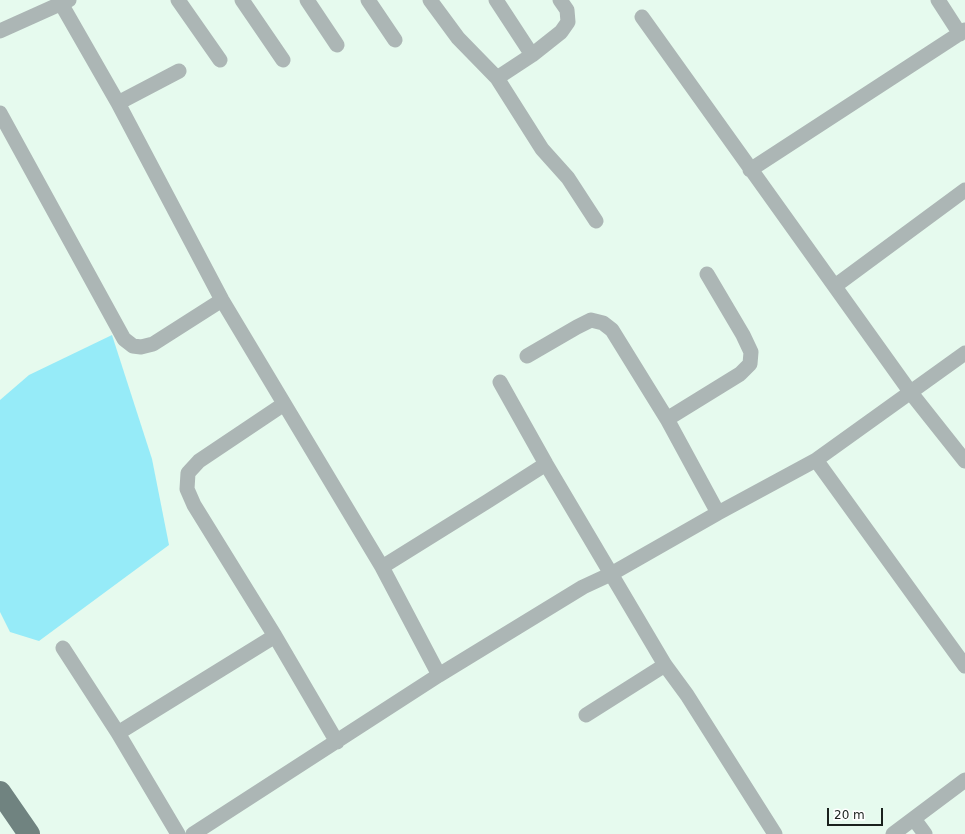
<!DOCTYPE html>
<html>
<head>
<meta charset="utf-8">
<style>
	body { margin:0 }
	#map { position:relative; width:965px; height:834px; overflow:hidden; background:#e6faee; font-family:"DejaVu Sans",sans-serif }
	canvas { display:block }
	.scale { position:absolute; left:827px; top:808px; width:56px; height:18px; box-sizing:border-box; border:2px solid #1a211d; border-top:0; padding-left:5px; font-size:12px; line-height:14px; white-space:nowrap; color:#1a211d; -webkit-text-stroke:3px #fff; paint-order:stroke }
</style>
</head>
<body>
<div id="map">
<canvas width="965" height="834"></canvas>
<div class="scale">20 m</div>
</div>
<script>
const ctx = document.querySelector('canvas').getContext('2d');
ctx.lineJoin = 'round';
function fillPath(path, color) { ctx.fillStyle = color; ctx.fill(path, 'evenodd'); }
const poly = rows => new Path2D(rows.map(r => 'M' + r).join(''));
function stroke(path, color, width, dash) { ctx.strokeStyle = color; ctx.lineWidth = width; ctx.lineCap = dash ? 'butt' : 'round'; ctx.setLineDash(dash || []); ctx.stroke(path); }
const water = poly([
	[112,335,152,459,169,545,39,641,10,632,0,612,0,400,29,375]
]);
const street = poly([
	[59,0,118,103,222,300,382,567,439,675],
	[178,0,220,60],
	[242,0,283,60],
	[307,0,337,45],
	[368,0,395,40],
	[430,0,458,38,497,78,542,149,568,178,596,221],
	[496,0,532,55],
	[938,0,960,34],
	[642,17,911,393,965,461],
	[0,31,69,0],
	[497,78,532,55,561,32,568,22,567,10,560,0],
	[118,103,179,71],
	[0,113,124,339,133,346,141,347,153,344,222,300],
	[750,170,965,30],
	[835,286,965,190],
	[527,356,577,327,591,320,603,323,612,330,667,419,718,513],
	[500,382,546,464,665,665,687,695,775,834],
	[284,404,199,461,188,473,187,489,194,505,275,636,337,742],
	[667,419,740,374,750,364,751,352,743,335,707,274],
	[816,460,965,666],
	[382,567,488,501,546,464],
	[63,648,118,733,178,834],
	[586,715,665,665],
	[118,733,275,636],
	[914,819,925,834],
	[193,834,439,675,583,587,611,574,718,513,816,460,965,353],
	[893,834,965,780]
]);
const primary = poly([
	[0,792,29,834]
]);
fillPath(water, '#96ebf8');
stroke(street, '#acb6b5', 15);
stroke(primary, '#708380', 22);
</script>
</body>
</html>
